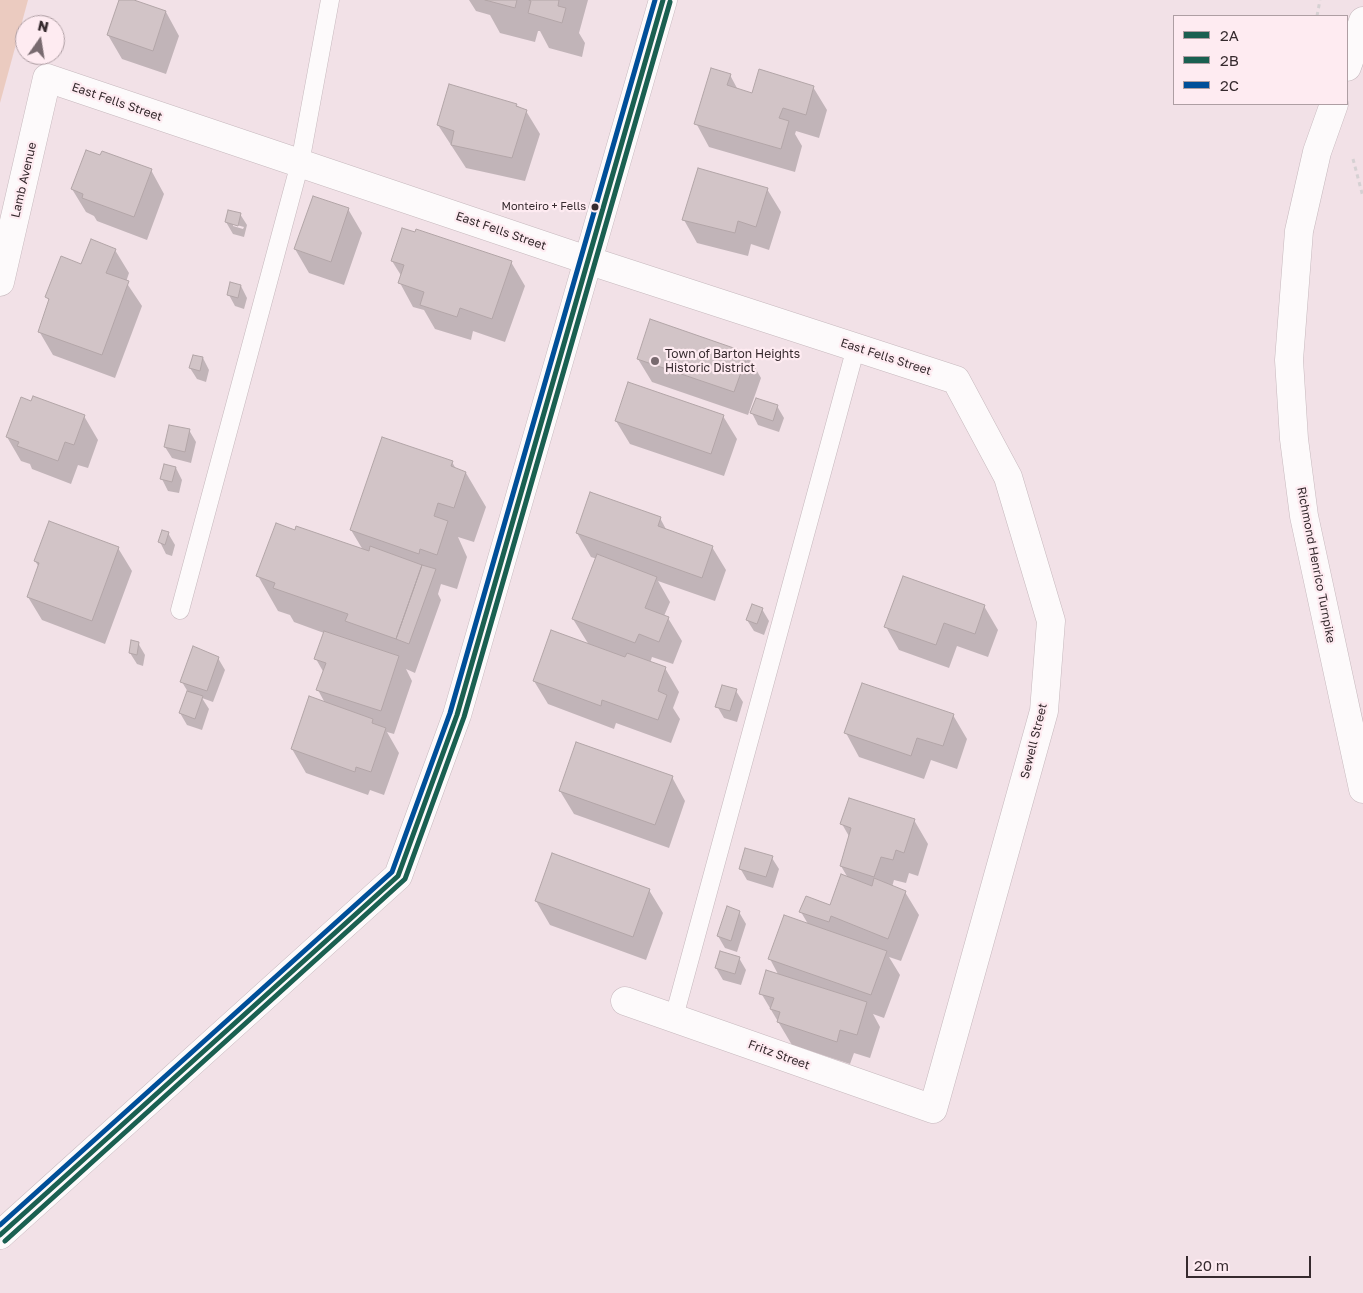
<!DOCTYPE html>
<html>
<head>
<meta charset="utf-8">
<style>
	body { margin:0 }
	#map { position:relative; width:1363px; height:1293px; overflow:hidden; background:#f2e1e7; font-family:"Golos Text",sans-serif }
	canvas { display:block }
	.legend { position:absolute; left:1173px; top:15px; width:175px; height:90px; box-sizing:border-box; background:#feebf1; border:1px solid #ae9ea3; margin:0; padding:6px 9px; list-style:none; font-size:15px; color:#362a2e }
	.legend li { display:flex; align-items:center; gap:10px; height:25px }
	.legend b { width:25px; border:1px solid #ae9ea3 }
	.north { position:absolute; left:15px; top:15px; width:50px; height:50px; box-sizing:border-box; background:#feebf1; border:1px solid #ae9ea3; border-radius:50%; rotate:13deg; font-size:14px; font-weight:700; line-height:20px; text-align:center; color:#362a2e }
	.north::after { content:''; display:block; margin:auto; width:18px; height:22px; background:#786a6f; clip-path:polygon(50% 0,100% 100%,50% 72%,0 100%) }
	.scale { position:absolute; left:1186px; top:1256px; width:125px; height:22px; box-sizing:border-box; border:2px solid #362a2e; border-top:0; padding-left:6px; font-size:15px; line-height:18px; white-space:nowrap; color:#362a2e; -webkit-text-stroke:4px #feebf1; paint-order:stroke }
</style>
</head>
<body>
<div id="map">
<canvas width="1363" height="1293"></canvas>
<ul class="legend">
<li><b style="height:6px;background:#1a6051"></b>2A</li>
<li><b style="height:6px;background:#1a6051"></b>2B</li>
<li><b style="height:6px;background:#004f99"></b>2C</li>
</ul>
<div class="north">N</div>
<div class="scale">20 m</div>
</div>
<script>
const ctx = document.querySelector('canvas').getContext('2d');
ctx.lineJoin = 'round';
function fillPath(path, color) { ctx.fillStyle = color; ctx.fill(path, 'evenodd'); }
const poly = rows => new Path2D(rows.map(r => 'M' + r).join(''));
function stroke(path, color, width, dash) { ctx.strokeStyle = color; ctx.lineWidth = width; ctx.lineCap = dash ? 'butt' : 'round'; ctx.setLineDash(dash || []); ctx.stroke(path); }
function drawText(font, color, halo, rows, align = 'center') {
  ctx.font = font + ' "Golos Text",sans-serif'; ctx.lineWidth = 4.5; ctx.setLineDash([]); ctx.textBaseline = 'middle'; ctx.strokeStyle = halo; ctx.fillStyle = color; for (const [text, x, y, turn = 0] of rows) {
    ctx.save(); ctx.translate(x, y); ctx.rotate((+turn || 0) * Math.PI / 180); ctx.textAlign = isNaN(turn) ? turn : align; if (halo) ctx.strokeText(text, 0, 0); ctx.fillText(text, 0, 0); ctx.restore();
  }
}
const green = poly([
	[0,0,28,0,0,103]
]);
const shadow = poly([
	[121,0,130,0,166,12,179,36,166,74,122,59,108,35],
	[469,0,588,0,579,33,585,43,582,57,549,48,540,31,538,31,535,42,500,33,490,15,476,11],
	[730,75,738,90,753,94,813,87,827,110,819,138,796,131,795,134,802,146,795,172,709,147,696,123],
	[516,105,526,111,540,134,525,181,466,168,438,125],
	[151,170,164,194,147,240,97,221,94,216,86,212,72,189],
	[767,189,781,212,769,250,751,244,748,256,697,243,684,220],
	[348,209,362,233,344,285,309,273,295,249],
	[240,214,247,225,244,237,233,234,226,222],
	[233,224,244,227,243,229,233,226],
	[115,250,129,273,126,282,142,306,115,378,53,355,39,331,49,301,47,297,82,266],
	[392,261,511,262,525,286,505,342,473,331,471,340,435,329,424,310,413,307,400,283,402,277],
	[241,286,247,298,244,309,235,306,229,295],
	[747,354,761,378,748,415,652,382,638,359],
	[203,358,209,370,206,382,197,379,190,368],
	[32,402,84,416,98,440,88,468,78,465,71,484,32,469,30,464,21,461,7,437],
	[777,406,784,418,779,432,758,425,752,413],
	[723,416,737,439,724,476,630,444,616,421],
	[189,430,196,442,191,463,172,458,165,447],
	[452,462,456,469,466,473,486,507,474,542,458,537,467,557,457,589,441,584,438,594,441,600,415,673,406,669,412,681,394,734,387,732,399,753,384,795,370,790,368,795,306,773,292,749,325,703,318,690,324,673,316,659,324,633,294,622,290,615,278,611,258,576,363,550,351,530],
	[176,468,182,480,179,493,168,491,162,479],
	[660,518,667,531,712,547,726,570,715,601,658,581,670,602,664,616,668,618,682,641,673,664,652,657,650,663,665,668,679,692,673,708,680,719,671,743,616,723,614,729,548,704,534,681,589,645,573,619,597,559,591,557,577,533],
	[168,533,175,545,172,556,166,554,160,542],
	[118,548,132,571,105,644,42,620,28,597,39,567,35,561],
	[984,606,998,630,988,657,957,646,949,668,899,650,886,627],
	[762,609,769,621,764,635,754,631,747,620],
	[138,643,145,655,143,666,137,664,130,653],
	[218,658,225,670,213,702,202,698,209,709,202,730,187,725,180,713,188,692,182,682],
	[736,691,743,702,737,722,724,718,717,706],
	[953,715,967,739,957,769,931,760,924,779,859,757,846,733],
	[672,777,685,801,669,848,574,814,560,791],
	[914,820,928,844,918,876,909,873,906,883,894,880,892,887,905,892,919,915,901,961,889,957,900,975,884,1018,873,1014,880,1027,870,1058,854,1053,850,1064,792,1045,761,993,779,976,770,959,808,924,801,912,830,906,848,878,841,866,850,838,842,824],
	[772,858,779,869,773,888,747,880,740,868],
	[649,890,663,913,646,960,550,925,536,901],
	[739,912,746,924,737,952,725,948,718,936],
	[739,958,746,970,741,985,723,980,716,968]
]);
const building = poly([
	[119,0,134,0,166,11,153,51,107,35,119,0],
	[485,0,517,0,515,8,485,0],
	[529,0,559,0,558,6,566,8,562,23,528,13,531,1,529,0],
	[711,68,731,74,727,85,752,93,759,69,814,86,806,115,783,108,779,118,789,121,781,149,694,124,711,68],
	[449,84,517,104,516,106,527,110,512,158,451,145,454,131,437,125,449,84],
	[86,150,100,155,102,151,152,169,134,217,82,198,83,194,71,189,86,150],
	[698,168,768,188,756,227,738,221,735,233,682,220,698,168],
	[313,196,349,208,331,262,294,249,313,196],
	[228,210,241,213,238,226,225,222,228,210],
	[402,228,415,232,416,229,512,261,492,319,460,308,457,317,420,305,424,292,398,283,404,265,391,261,402,228],
	[91,239,116,249,106,273,129,281,102,355,38,332,49,299,45,297,61,256,81,264,91,239],
	[230,282,241,285,238,298,227,295,230,282],
	[650,319,748,353,734,392,637,359,650,319],
	[193,355,203,357,200,371,189,368,193,355],
	[628,382,724,415,711,454,615,421,628,382],
	[33,396,85,415,74,445,65,442,58,461,17,446,19,442,6,437,21,397,31,401,33,396],
	[756,398,778,405,773,421,750,413,756,398],
	[169,425,190,429,185,452,164,447,169,425],
	[382,437,453,461,451,466,466,472,454,508,438,503,434,516,448,521,437,555,420,549,419,554,350,530,382,437],
	[164,464,176,467,172,482,160,479,164,464],
	[590,492,661,517,658,526,713,546,702,578,576,533,590,492],
	[49,521,119,547,92,621,27,597,39,563,34,561,49,521],
	[276,523,295,530,296,526,369,551,370,546,422,565,396,639,345,621,348,614,273,588,275,583,256,576,276,523],
	[162,530,169,532,165,545,158,542,162,530],
	[597,554,657,577,645,608,669,617,659,642,639,634,635,643,572,619,597,554],
	[422,565,436,569,409,644,396,639,422,565],
	[903,576,985,605,975,634,944,623,936,645,884,627,903,576],
	[752,604,763,608,757,624,746,620,752,604],
	[551,630,625,657,627,653,666,667,658,691,667,695,658,720,602,700,601,706,533,681,551,630],
	[324,631,399,656,381,711,316,690,326,663,314,659,324,631],
	[131,640,139,642,137,655,129,653,131,640],
	[193,646,219,657,207,691,180,682,193,646],
	[862,683,954,714,943,746,917,738,911,756,844,733,862,683],
	[722,685,737,689,730,711,715,707,722,685],
	[187,691,203,696,195,719,179,713,187,691],
	[309,696,373,719,372,723,386,728,371,772,356,767,355,772,291,749,309,696],
	[576,742,673,776,655,825,559,791,576,742],
	[849,798,915,819,904,853,896,850,893,860,881,857,874,877,840,866,851,828,840,824,849,798],
	[745,848,773,856,766,877,739,869,745,848],
	[552,853,650,889,633,937,535,901,552,853],
	[841,874,872,886,874,878,906,891,888,939,831,916,829,922,799,912,806,896,830,905,841,874],
	[727,906,740,911,731,941,717,936,727,906],
	[784,915,887,951,871,995,768,959,784,915],
	[720,951,740,957,735,974,715,968,720,951],
	[766,970,867,1002,857,1035,840,1030,837,1042,777,1022,780,1012,770,1009,774,998,759,994,766,970]
]);
const path = poly([
	[1317,16,1320,0],
	[1353,159,1363,197]
]);
const service = poly([
	[180,610,300,163,330,0],
	[674,1017,856,347]
]);
const minor = poly([
	[0,282,47,78,587,260,956,380,1008,477,1051,621,1044,711,933,1109,625,1001]
]);
const tertiary = poly([
	[1347,67,1363,21],
	[1334,104,1317,152,1299,231,1289,360,1294,439,1304,516,1363,789],
	[0,1235,398,876,457,715,663,0]
]);
const bus1 = poly([
	[0,1235,398,876,457,715,663,0]
]);
const bus2 = poly([
	[5,1241,405,879,464,717,670,2]
]);
const bus3 = poly([
	[0,1225,392,872,450,713,655,0]
]);
const markers = [
	[595,207,4.5,"#362a2e"],
	[655,361,5,"#786a6f"]
];
const busNames = [
	["Monteiro + Fells",586,207]
];
const streetNames = [
	["East Fells Street",117,102,19],
	["Lamb Avenue",24,180,-77],
	["East Fells Street",501,231,19],
	["East Fells Street",886,357,18],
	["Richmond Henrico Turnpike",1316,565,79],
	["Sewell Street",1034,741,-76],
	["Fritz Street",779,1055,20]
];
const poiNames = [
	["Town of Barton Heights",665,354],
	["Historic District",665,368]
];
fillPath(green, '#ebcbc0');
fillPath(shadow, '#0003');
fillPath(building, '#d2c4c7');
stroke(building, '#b2a5a7', 1);
stroke(service, '#c6b8bd', 19);
stroke(minor, '#c6b8bd', 29);
stroke(tertiary, '#c6b8bd', 29);
stroke(path, '#d6d1d3', 3, [4, 4]);
stroke(service, '#fdfafb', 18);
stroke(minor, '#fdfafb', 28);
stroke(tertiary, '#fdfafb', 28);
stroke(bus1, '#1a6051', 5);
stroke(bus2, '#1a6051', 5);
stroke(bus3, '#004f99', 5);
for (const [x, y, r, color] of markers) { const dot = new Path2D(); dot.arc(x, y, r, 0, 2 * Math.PI); ctx.fillStyle = color; ctx.fill(dot); stroke(dot, '#feebf1', 2); }
drawText('11px', '#362a2e', '#feebf1', busNames, 'right');
drawText('12px', '#362a2e', '#feebf1', streetNames);
drawText('12px', '#362a2e', '#feebf1', poiNames, 'left');
</script>
</body>
</html>
